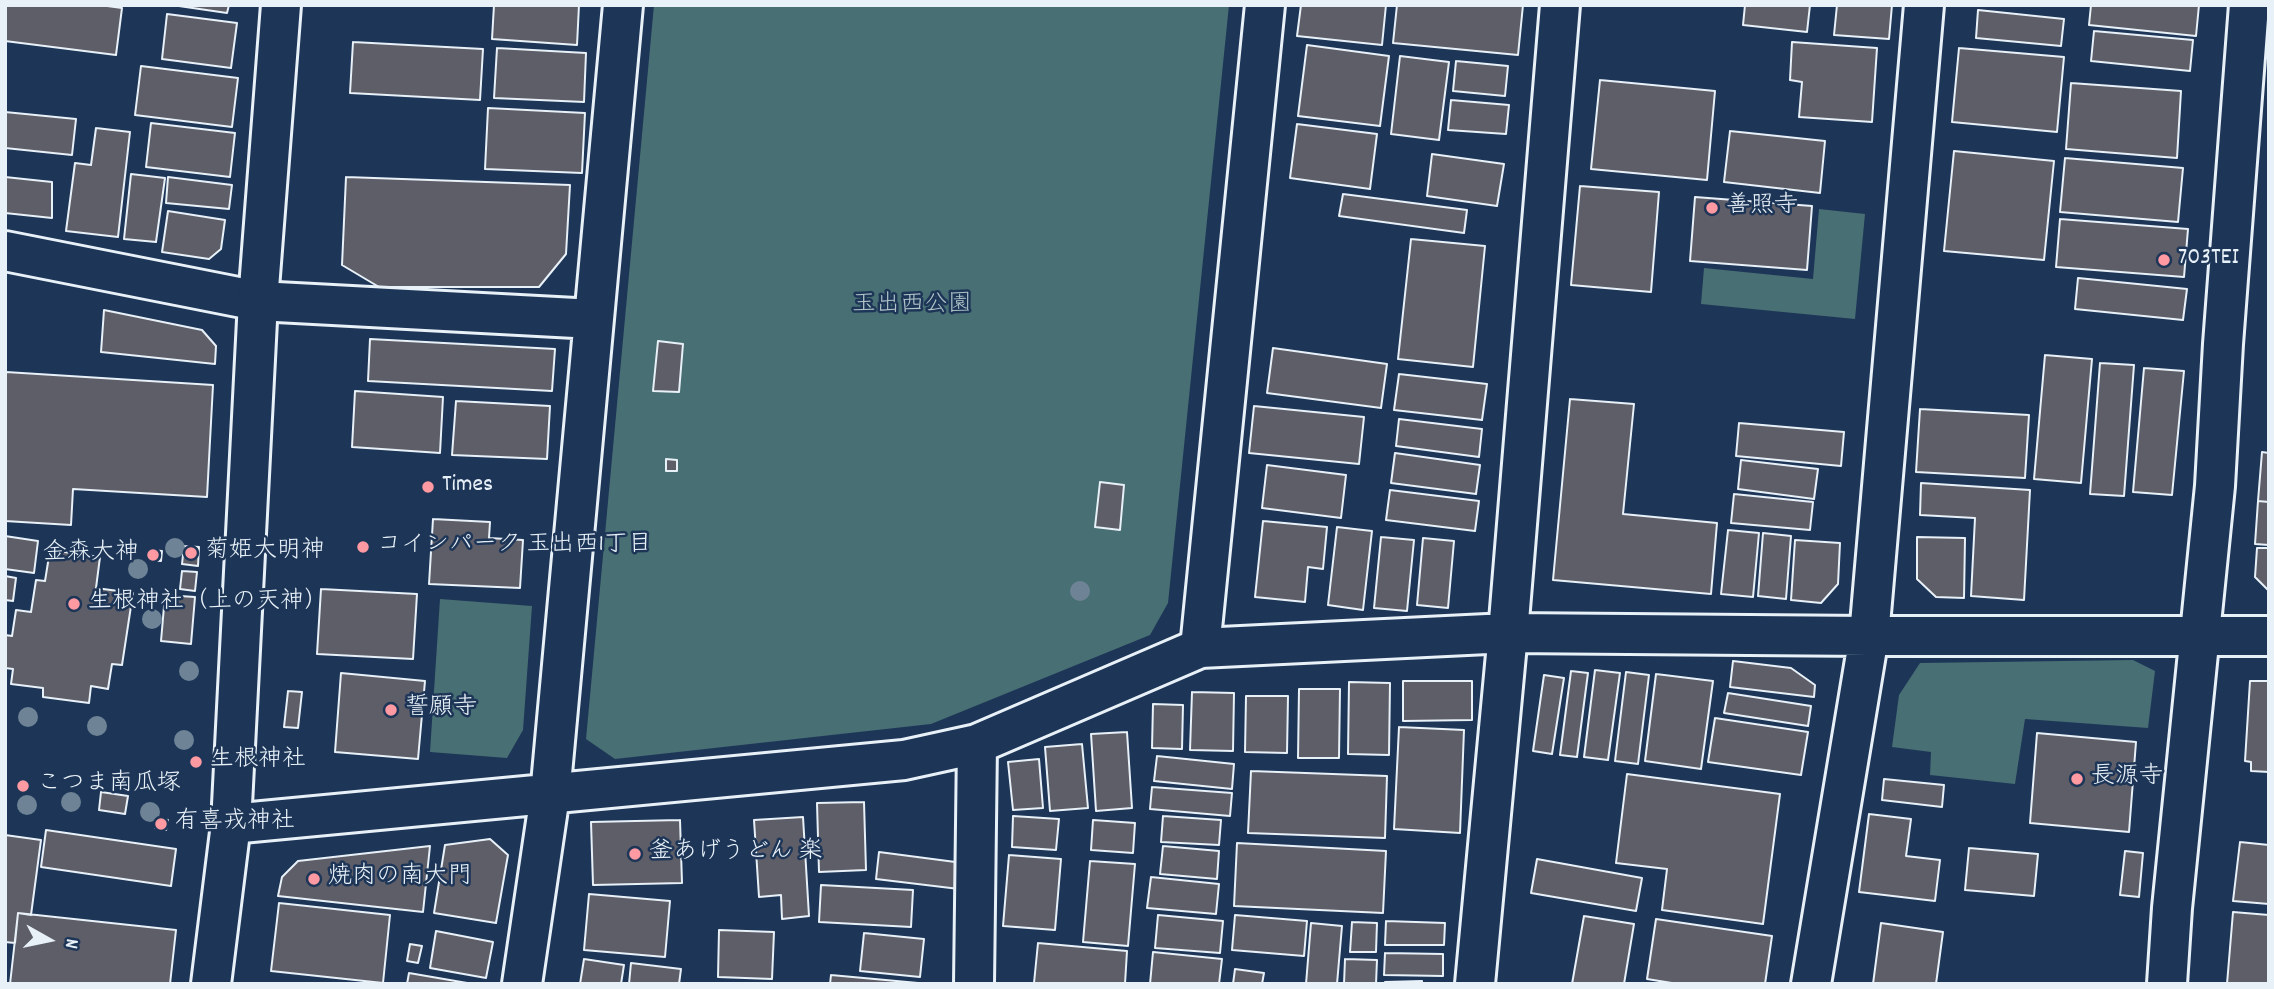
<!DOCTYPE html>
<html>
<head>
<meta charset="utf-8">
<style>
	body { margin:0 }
	#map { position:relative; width:2274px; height:989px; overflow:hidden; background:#1d3557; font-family:Dekko,sans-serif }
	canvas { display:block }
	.frame { position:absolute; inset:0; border:7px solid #e8f1f8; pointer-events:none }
	.north { position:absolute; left:14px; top:905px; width:70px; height:70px; -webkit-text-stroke:5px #1d3557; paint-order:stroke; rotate:99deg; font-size:19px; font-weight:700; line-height:28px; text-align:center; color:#e8f1f8 }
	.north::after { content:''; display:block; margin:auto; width:24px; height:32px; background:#e8f1f8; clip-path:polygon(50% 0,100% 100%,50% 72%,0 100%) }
</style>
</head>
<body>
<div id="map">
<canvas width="2274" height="989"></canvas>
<div class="frame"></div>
<div class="north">N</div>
</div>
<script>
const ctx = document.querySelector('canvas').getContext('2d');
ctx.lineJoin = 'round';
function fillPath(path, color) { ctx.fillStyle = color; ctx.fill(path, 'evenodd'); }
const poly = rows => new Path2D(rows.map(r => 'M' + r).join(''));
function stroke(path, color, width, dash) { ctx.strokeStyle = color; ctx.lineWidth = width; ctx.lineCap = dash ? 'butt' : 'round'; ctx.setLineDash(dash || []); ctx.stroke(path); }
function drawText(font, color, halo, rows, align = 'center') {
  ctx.font = font + ' Dekko,"Klee One",sans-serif'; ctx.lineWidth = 5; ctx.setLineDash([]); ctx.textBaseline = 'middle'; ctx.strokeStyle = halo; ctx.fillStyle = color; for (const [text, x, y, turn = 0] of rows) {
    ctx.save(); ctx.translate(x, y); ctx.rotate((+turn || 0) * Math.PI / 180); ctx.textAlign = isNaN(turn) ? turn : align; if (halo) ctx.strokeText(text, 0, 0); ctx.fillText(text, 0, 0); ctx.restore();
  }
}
const green = poly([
	[654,5,1229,5,1168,603,1150,635,931,724,615,759,586,739],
	[1819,209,1865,214,1855,319,1701,304,1704,268,1813,279],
	[440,599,532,606,523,730,507,758,430,752],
	[2133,660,2155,671,2148,728,2025,719,2015,784,1930,775,1931,752,1892,747,1899,695,1920,663]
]);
const building = poly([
	[5,5,100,5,122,8,116,55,5,41,5,5],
	[172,5,229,5,227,13,172,5],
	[494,5,579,5,577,45,492,39,494,5],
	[1301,5,1386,5,1382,45,1297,36,1301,5],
	[1397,5,1523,5,1518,55,1393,43,1397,5],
	[1745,5,1810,5,1807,32,1743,25,1745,5],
	[1837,5,1892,5,1889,39,1834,35,1837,5],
	[2091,5,2199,5,2196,36,2089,25,2091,5],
	[1978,10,2064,19,2061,46,1976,38,1978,10],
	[167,14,237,23,231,68,162,59,167,14],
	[2094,31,2193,40,2190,71,2091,61,2094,31],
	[353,42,483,49,480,100,350,93,353,42],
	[1792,42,1877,48,1872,122,1799,117,1802,82,1790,80,1792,42],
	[1307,45,1389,56,1380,126,1298,116,1307,45],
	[497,48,586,53,584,102,494,98,497,48],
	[1959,48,2064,57,2057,132,1952,122,1959,48],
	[1400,56,1449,62,1439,140,1391,134,1400,56],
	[1456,61,1508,66,1505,96,1453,91,1456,61],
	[141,66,238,78,232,127,135,115,141,66],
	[1600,80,1715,91,1707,180,1591,169,1600,80],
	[2071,83,2181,91,2177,158,2066,149,2071,83],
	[1451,100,1509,105,1506,134,1448,130,1451,100],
	[488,108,585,113,582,173,485,169,488,108],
	[5,112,76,119,72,155,5,148,5,112],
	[151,123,235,133,230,177,146,167,151,123],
	[1297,124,1377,134,1370,189,1290,178,1297,124],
	[96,128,130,132,118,237,66,231,75,163,91,165,96,128],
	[1730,131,1825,141,1820,193,1724,182,1730,131],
	[1954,151,2054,161,2044,260,1944,251,1954,151],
	[1432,154,1504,164,1497,206,1427,196,1432,154],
	[2065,158,2183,168,2178,222,2060,212,2065,158],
	[131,174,165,178,156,242,124,239,131,174],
	[5,177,52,182,52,218,5,213,5,177],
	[168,177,232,185,229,209,166,203,168,177],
	[346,177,570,185,566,254,539,287,379,287,342,265,346,177],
	[1580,186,1659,192,1651,292,1571,285,1580,186],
	[1343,194,1467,210,1464,233,1339,216,1343,194],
	[1695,197,1812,206,1807,270,1690,261,1695,197],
	[168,211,225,220,221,249,209,259,162,252,168,211],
	[2060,219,2188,229,2184,277,2056,267,2060,219],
	[1411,239,1485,246,1473,367,1398,359,1411,239],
	[2078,278,2187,289,2183,320,2075,309,2078,278],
	[104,310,202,330,216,346,215,364,101,352,104,310],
	[370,339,555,349,552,391,368,381,370,339],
	[658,341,683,344,679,392,653,391,658,341],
	[1273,348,1387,364,1381,408,1267,393,1273,348],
	[2045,355,2092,359,2081,483,2034,479,2045,355],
	[2100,363,2134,365,2124,496,2090,494,2100,363],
	[2144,368,2184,371,2172,495,2133,492,2144,368],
	[6,372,213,385,207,497,73,489,71,525,5,521,6,372],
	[1399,374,1487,384,1482,420,1394,410,1399,374],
	[355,391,443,397,440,453,352,447,355,391],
	[1570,399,1634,404,1623,514,1717,523,1711,594,1553,580,1570,399],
	[456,401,550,406,547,459,452,455,456,401],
	[1254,406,1364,417,1359,464,1249,453,1254,406],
	[1920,409,2029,415,2025,478,1916,472,1920,409],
	[1399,419,1482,429,1479,457,1396,446,1399,419],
	[1739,423,1844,432,1841,466,1736,456,1739,423],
	[2262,452,2269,453,2269,502,2258,501,2262,452],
	[1395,453,1480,465,1476,494,1391,483,1395,453],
	[666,459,677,460,677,471,666,471,666,459],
	[1741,460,1818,469,1814,499,1738,489,1741,460],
	[1267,465,1346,475,1341,518,1262,508,1267,465],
	[1100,482,1124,485,1120,530,1095,527,1100,482],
	[1921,483,2030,490,2024,600,1971,596,1975,518,1920,515,1921,483],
	[1390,490,1479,501,1475,531,1386,520,1390,490],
	[1734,494,1813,502,1810,530,1731,523,1734,494],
	[2258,501,2269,502,2269,545,2255,544,2258,501],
	[433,519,490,522,489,538,523,540,520,588,429,584,433,519],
	[1263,521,1327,527,1323,569,1308,567,1305,602,1255,597,1263,521],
	[1337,527,1372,531,1363,610,1328,605,1337,527],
	[1728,530,1759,533,1753,597,1721,594,1728,530],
	[1763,533,1791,536,1786,599,1758,596,1763,533],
	[5,536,38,541,34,573,5,569,5,536],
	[1381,537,1414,540,1407,611,1374,608,1381,537],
	[1917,537,1965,538,1964,598,1936,597,1917,579,1917,537],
	[1423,538,1454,541,1448,608,1417,605,1423,538],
	[1795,540,1840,543,1838,584,1821,603,1791,600,1795,540],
	[184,546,199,547,198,566,182,564,184,546],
	[2257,548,2269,548,2269,591,2255,577,2257,548],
	[50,550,100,557,96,588,133,593,122,665,112,664,108,689,91,686,89,703,43,697,43,688,11,684,13,669,5,668,5,635,12,636,16,610,31,612,36,580,45,581,50,550],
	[151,550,162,551,161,561,149,560,151,550],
	[182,571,197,572,195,591,180,589,182,571],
	[5,576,16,578,13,601,5,600,5,576],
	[321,589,417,594,413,659,317,654,321,589],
	[165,595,195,597,191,644,161,641,165,595],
	[1733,661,1791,668,1815,685,1814,697,1730,687,1733,661],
	[1595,670,1620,673,1608,760,1584,757,1595,670],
	[1571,671,1588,673,1577,757,1560,755,1571,671],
	[1626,672,1649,675,1638,764,1615,761,1626,672],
	[341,673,425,681,418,759,335,752,341,673],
	[1656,674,1713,681,1701,769,1645,761,1656,674],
	[1544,675,1564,678,1552,754,1533,751,1544,675],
	[1403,681,1472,681,1472,720,1403,721,1403,681],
	[2250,681,2269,681,2269,772,2251,771,2251,762,2245,761,2250,681],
	[1349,682,1390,683,1389,755,1348,754,1349,682],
	[1299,689,1340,689,1339,758,1298,758,1299,689],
	[288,691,302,692,298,728,284,727,288,691],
	[1192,692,1234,693,1233,751,1190,750,1192,692],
	[1728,693,1811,706,1808,726,1724,713,1728,693],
	[1246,696,1288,696,1287,753,1245,752,1246,696],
	[1153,704,1183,705,1182,749,1152,748,1153,704],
	[1715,718,1808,732,1801,775,1708,762,1715,718],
	[1399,727,1464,730,1460,833,1394,829,1399,727],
	[1127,732,1132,808,1096,811,1091,734,1127,732],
	[2037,733,2136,742,2129,832,2030,823,2037,733],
	[1082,744,1088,808,1050,811,1045,747,1082,744],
	[1157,756,1234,764,1232,789,1154,781,1157,756],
	[1039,759,1043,808,1013,810,1008,762,1039,759],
	[1251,771,1387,776,1385,838,1248,833,1251,771],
	[1627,774,1780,794,1763,924,1662,910,1667,869,1616,863,1627,774],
	[1884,779,1944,785,1942,807,1882,800,1884,779],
	[1152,787,1232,793,1230,816,1150,809,1152,787],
	[101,792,128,796,125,814,99,810,101,792],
	[864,802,866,870,819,872,817,803,864,802],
	[1869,814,1911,819,1906,856,1940,860,1935,901,1859,892,1869,814],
	[1013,816,1059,819,1056,850,1012,847,1013,816],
	[1163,816,1221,820,1219,845,1161,842,1163,816],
	[803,817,809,916,782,919,781,895,759,897,754,820,803,817],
	[157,818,168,820,166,830,155,828,157,818],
	[680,820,682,883,593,885,591,822,680,820],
	[1093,820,1135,823,1133,853,1091,850,1093,820],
	[46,830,176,849,171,886,41,867,46,830],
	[5,835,41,840,31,915,18,913,15,943,5,942,5,835],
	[490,839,508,855,496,923,434,913,445,845,490,839],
	[2240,842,2269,845,2269,904,2233,901,2240,842],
	[1237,843,1386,851,1383,913,1234,906,1237,843],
	[430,846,423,912,278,896,282,877,298,861,430,846],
	[1163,846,1219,851,1217,879,1160,874,1163,846],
	[1969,848,2038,854,2034,896,1965,890,1969,848],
	[2125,851,2143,853,2139,897,2120,895,2125,851],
	[879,852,963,863,959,889,876,879,879,852],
	[1009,855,1061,859,1055,930,1003,926,1009,855],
	[1537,859,1642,878,1636,911,1531,893,1537,859],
	[1090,861,1135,864,1128,946,1083,942,1090,861],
	[1151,877,1219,884,1216,914,1147,908,1151,877],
	[821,885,913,890,911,927,819,922,821,885],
	[589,894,670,901,665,957,584,950,589,894],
	[279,903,390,915,383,983,271,971,279,903],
	[2233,912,2269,915,2269,984,2227,984,2233,912],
	[18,913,176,930,170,984,10,984,18,913],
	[1158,915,1223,921,1220,953,1155,948,1158,915],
	[1235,915,1307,921,1304,956,1232,950,1235,915],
	[1584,916,1634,924,1624,984,1572,984,1584,916],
	[1656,919,1772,936,1765,984,1678,984,1647,979,1656,919],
	[1386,921,1445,923,1444,945,1385,945,1386,921],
	[1352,922,1377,923,1376,952,1350,952,1352,922],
	[1311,923,1342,926,1337,984,1306,984,1311,923],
	[1881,923,1943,932,1936,984,1873,984,1881,923],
	[719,930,774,932,772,979,718,977,719,930],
	[436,931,493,942,486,978,430,968,436,931],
	[864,933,924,939,920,977,860,971,864,933],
	[1038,943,1127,951,1125,984,1034,983,1038,943],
	[410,944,422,946,418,963,407,961,410,944],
	[1153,952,1222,959,1219,984,1150,984,1153,952],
	[1385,953,1443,954,1443,976,1384,975,1385,953],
	[584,959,624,965,621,984,580,984,584,959],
	[1345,959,1377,960,1376,984,1344,984,1345,959],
	[631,963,681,969,679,984,629,984,631,963],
	[1235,969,1264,973,1262,984,1233,984,1235,969],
	[409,973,473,984,407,984,409,973],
	[831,975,929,984,830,984,831,975],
	[1422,981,1422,984,1385,984,1385,982,1422,981]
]);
const minor = poly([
	[5,251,258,301,594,319],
	[231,824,904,760,977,744,1200,648,1508,633,1869,636,2269,636],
	[522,984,550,795,623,5],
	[974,984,977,744],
	[1475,984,1508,633,1560,5],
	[1811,984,1869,636,1924,5]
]);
const tertiary = poly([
	[1200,648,1265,5],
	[211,984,231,824,258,301,281,5],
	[2167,984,2172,908,2215,486,2223,344,2249,5]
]);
const trees = [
	[175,548],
	[138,569],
	[1080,591],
	[152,619],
	[189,671],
	[28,717],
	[97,726],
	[184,740],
	[71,802],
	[27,805],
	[150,812]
];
const markers = [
	[1712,208,7,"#ff9aa2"],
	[2164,260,7,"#ff9aa2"],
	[428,487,7,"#ff9aa2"],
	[363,547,7,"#ff9aa2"],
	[191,553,7,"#ff9aa2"],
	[153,555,7,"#ff9aa2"],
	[74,604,7,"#ff9aa2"],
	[391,710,7,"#ff9aa2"],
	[196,762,7,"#ff9aa2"],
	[2077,779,7,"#ff9aa2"],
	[23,786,7,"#ff9aa2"],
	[161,824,7,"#ff9aa2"],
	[635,854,7,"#ff9aa2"],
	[314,879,7,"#ff9aa2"]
];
const poiNames = [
	["善照寺",1726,208],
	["703TEI",2178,260],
	["Times",442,487],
	["コインパーク 玉出西1丁目",377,547],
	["菊姫大明神",205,553],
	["金森大神",139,555,"right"],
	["生根神社（上の天神）",88,604],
	["誓願寺",405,710],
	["生根神社",210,762],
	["長源寺",2091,779],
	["こつま南瓜塚",37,786],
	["有喜戎神社",175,824],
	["釜あげうどん 楽",649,854],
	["焼肉の南大門",328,879]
];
const parkNames = [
	["玉出西公園",912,307]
];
fillPath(green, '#486f73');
fillPath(building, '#5e5e69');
stroke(building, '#e8f1f8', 2);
stroke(minor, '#e8f1f8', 44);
stroke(tertiary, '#e8f1f8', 44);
stroke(minor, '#1d3557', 38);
stroke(tertiary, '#1d3557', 38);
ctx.fillStyle = '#6e8496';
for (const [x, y] of trees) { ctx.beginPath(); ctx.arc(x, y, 10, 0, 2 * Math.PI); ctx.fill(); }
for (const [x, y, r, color] of markers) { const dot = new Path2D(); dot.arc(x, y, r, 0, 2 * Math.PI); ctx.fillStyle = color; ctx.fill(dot); stroke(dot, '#1d3557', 2.5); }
drawText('24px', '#e8f1f8', '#1d3557', poiNames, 'left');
drawText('24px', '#b0c4c9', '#1d3557', parkNames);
</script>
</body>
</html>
